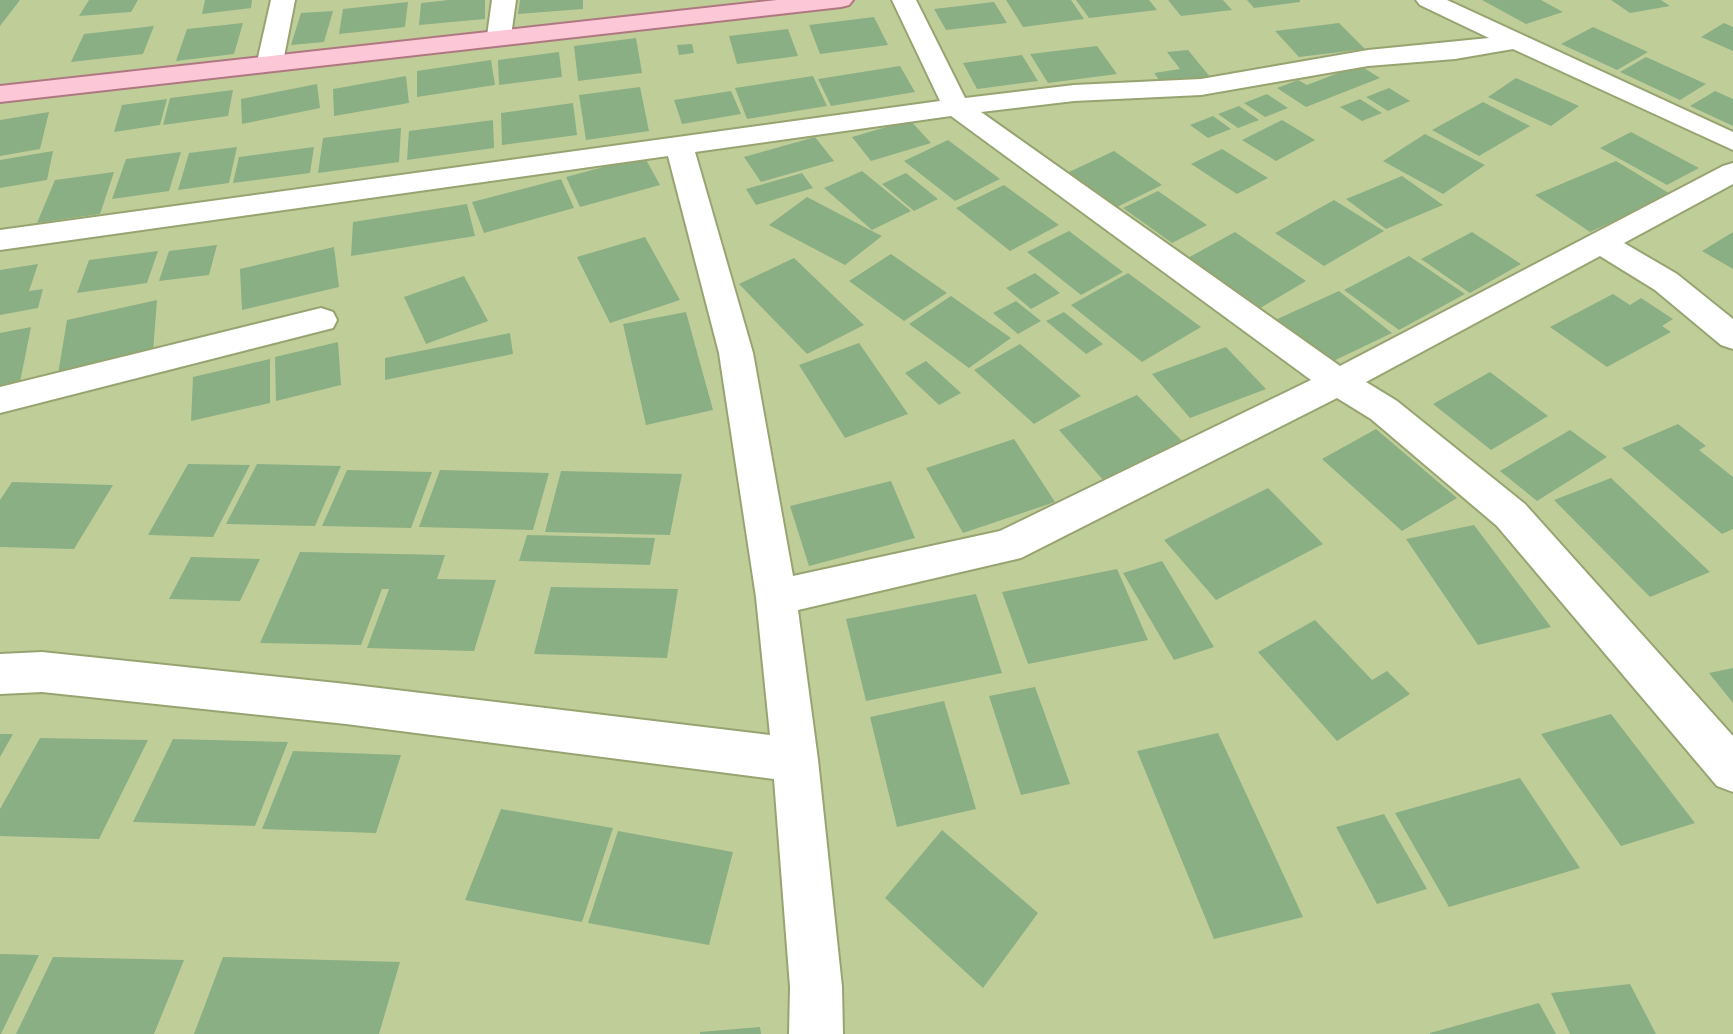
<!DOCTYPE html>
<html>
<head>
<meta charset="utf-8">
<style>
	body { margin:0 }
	canvas { display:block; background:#bfcd99 }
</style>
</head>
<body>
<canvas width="1733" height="1034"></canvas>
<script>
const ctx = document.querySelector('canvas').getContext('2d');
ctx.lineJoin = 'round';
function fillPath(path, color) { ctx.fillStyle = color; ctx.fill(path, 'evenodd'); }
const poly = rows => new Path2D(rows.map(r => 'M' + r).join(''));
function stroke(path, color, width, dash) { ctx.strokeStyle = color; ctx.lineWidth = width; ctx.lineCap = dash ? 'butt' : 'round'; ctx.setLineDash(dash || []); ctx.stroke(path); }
const building = poly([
	[0,0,20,0,0,26],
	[89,0,138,0,131,12,79,16],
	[205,0,252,0,251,8,202,14],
	[449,0,485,0,485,19,419,25,421,3],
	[520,0,583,0,583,9,518,14],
	[1006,0,1071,0,1084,19,1023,27],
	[1076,0,1149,0,1157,10,1089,18],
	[1168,0,1223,0,1232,10,1181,16],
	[1247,0,1300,0,1300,2,1254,8],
	[1482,0,1541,0,1563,12,1526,24],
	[1611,0,1661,0,1670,6,1630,13],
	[408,2,405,27,339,34,343,9],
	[994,2,1007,23,946,30,934,9],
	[333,11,324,42,291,45,301,13],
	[874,17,888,45,820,54,809,25],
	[243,23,234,54,176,61,187,29],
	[1339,23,1365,49,1299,57,1275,31],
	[1724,23,1733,27,1733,51,1701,37],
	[154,26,143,54,71,62,84,34],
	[1593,27,1648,52,1617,70,1561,44],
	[788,29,798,56,737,64,729,36],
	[636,38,642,73,578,81,574,46],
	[692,44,694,53,679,55,677,45],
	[1097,46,1117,74,1048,83,1030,54],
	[1188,50,1211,78,1163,85,1154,73,1180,69,1167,52],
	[559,52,562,77,499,85,498,60],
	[1022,55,1038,81,977,89,963,63],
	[1646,57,1706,84,1680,100,1620,72],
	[491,60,495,85,417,97,417,71],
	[1359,65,1380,78,1306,107,1277,88,1298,80,1307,85],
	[900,66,915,92,831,106,818,79],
	[406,76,409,103,334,116,333,89],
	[813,76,827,106,747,119,735,88],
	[1516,78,1579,106,1551,126,1488,97],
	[317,84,320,108,242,124,241,99],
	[640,87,649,131,586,140,579,95],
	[1389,88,1410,101,1388,111,1366,97],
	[233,90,228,116,163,125,170,98],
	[731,91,741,114,682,124,674,100],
	[1715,91,1733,99,1733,126,1690,106],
	[1267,94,1288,108,1265,117,1244,103],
	[167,99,160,125,114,132,122,105],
	[1360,99,1382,113,1362,121,1340,107],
	[1483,102,1530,126,1479,156,1432,130],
	[573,103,577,135,502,145,501,113],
	[1239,106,1259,120,1238,128,1218,114],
	[49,112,40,149,0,156,0,120],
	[1213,116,1231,129,1208,138,1190,125],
	[493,120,494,148,407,160,409,131],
	[910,120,931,143,871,161,852,137],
	[1282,120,1315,140,1276,161,1242,140],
	[401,128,399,162,318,173,323,138],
	[1631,132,1699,168,1667,185,1600,148],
	[1425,134,1485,165,1443,194,1383,161],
	[815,137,834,161,761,182,744,157],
	[948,140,1000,179,955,201,904,161],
	[237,147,229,183,178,190,189,153],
	[314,147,310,173,233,183,239,157],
	[1222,149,1268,178,1237,194,1191,164],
	[53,151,47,180,0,188,0,160],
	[1114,151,1162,185,1117,207,1069,172],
	[181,152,169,191,112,199,126,159],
	[644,156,660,185,580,207,566,177],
	[1616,161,1672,195,1590,232,1535,195],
	[862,171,911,211,872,230,824,188],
	[114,172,100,214,37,223,55,180],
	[802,173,813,188,756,205,746,189],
	[906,173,938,199,914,211,882,184],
	[1402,176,1443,205,1386,229,1346,199],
	[561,179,574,208,484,233,472,202],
	[1004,185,1059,225,1010,251,956,208],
	[1158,191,1207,225,1172,243,1123,208],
	[807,197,872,231,882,236,845,265,769,225],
	[1334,200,1384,231,1324,266,1275,233],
	[467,204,475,236,351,256,353,222],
	[1069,231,1123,272,1081,295,1027,252],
	[1235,232,1306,281,1257,310,1186,259],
	[1472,232,1521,264,1470,293,1421,259],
	[1733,232,1733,269,1702,251],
	[645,237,680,300,610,323,577,257],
	[217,245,209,275,159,281,169,251],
	[334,247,339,287,242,310,240,269],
	[158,251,147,283,77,293,89,260],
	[891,254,947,293,904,321,849,281],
	[1409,256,1465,294,1399,330,1344,290],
	[794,258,864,325,807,354,739,284],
	[38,264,29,291,43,289,38,308,0,315,0,270],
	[1035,273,1060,293,1031,309,1006,288],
	[1128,273,1201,327,1142,362,1071,305],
	[464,276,488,321,426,344,404,297],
	[1339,291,1392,333,1325,365,1273,321],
	[1613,294,1630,305,1641,298,1673,319,1662,326,1671,332,1607,367,1550,327],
	[951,296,1011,338,969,368,909,324],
	[157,300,153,352,58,374,67,320],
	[1016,301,1041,321,1018,334,993,313],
	[686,312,713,410,646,425,623,324],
	[1064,312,1103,344,1086,354,1046,321],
	[31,327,20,382,0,386,0,333],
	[510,333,513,354,385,380,385,358],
	[338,342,341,385,276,401,275,357],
	[859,343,908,414,845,438,799,365],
	[1020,344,1081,396,1034,424,974,370],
	[1226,347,1266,389,1190,418,1152,374],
	[270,359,270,403,191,421,193,377],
	[926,361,961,393,939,405,905,373],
	[1490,372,1548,416,1491,450,1433,404],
	[1137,395,1183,442,1104,481,1059,430],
	[1678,424,1706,446,1699,450,1733,477,1733,529,1722,534,1622,448],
	[1376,429,1457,498,1402,531,1322,459],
	[1570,430,1607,457,1537,501,1500,471],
	[1014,439,1055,502,963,533,926,468],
	[188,464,250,465,213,537,148,535],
	[257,464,341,466,315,526,226,524],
	[347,470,432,472,411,528,322,526],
	[440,470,549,473,533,530,419,527],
	[561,471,682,474,670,535,545,532],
	[1611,478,1710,572,1650,597,1554,500],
	[891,481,915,538,809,566,790,506],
	[12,482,113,485,74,549,0,547,0,500],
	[1268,488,1323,544,1216,600,1164,540],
	[1474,525,1551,627,1478,645,1406,539],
	[527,535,655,538,650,565,519,561],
	[300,552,445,555,437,579,496,580,474,651,367,648,389,589,382,589,361,645,260,643],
	[191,557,260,559,240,601,169,599],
	[1162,561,1214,647,1174,660,1123,573],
	[1117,569,1148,640,1028,664,1002,592],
	[551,587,678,589,667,658,534,654],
	[976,594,1002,673,866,701,846,619],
	[1315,620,1372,680,1387,671,1410,694,1337,741,1258,652],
	[1733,668,1733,703,1709,673],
	[1035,687,1070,784,1021,795,989,696],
	[944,701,976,809,897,827,870,717],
	[1611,714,1695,823,1621,846,1541,734],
	[1218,733,1303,917,1214,939,1137,751],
	[0,734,13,734,0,757],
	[40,738,148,740,99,839,0,836,0,809],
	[173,739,288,742,255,826,133,822],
	[293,751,401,755,376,833,262,829],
	[1520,778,1580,868,1449,907,1395,813],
	[501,809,613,828,582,922,465,900],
	[1384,814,1427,889,1377,904,1336,827],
	[942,830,1038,913,983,988,885,898],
	[618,831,733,852,709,945,588,923],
	[0,954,39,955,1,1034,0,1034],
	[53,957,184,960,154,1034,16,1034],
	[223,957,400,962,379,1034,194,1034],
	[1630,984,1656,1034,1570,1034,1551,993],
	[1539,1003,1556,1034,1430,1034,1430,1033],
	[760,1027,761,1034,700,1034,700,1032]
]);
const minor = poly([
	[271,0,295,0,283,62,279,67,270,70,261,67,257,62,271,0],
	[492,0,516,0,511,36,508,41,499,43,490,41,487,36,492,0],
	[892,0,916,0,965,98,1074,85,1201,79,1368,50,1489,38,1420,5,1416,0,1447,0,1733,132,1733,150,1513,49,1455,59,1368,66,1201,95,1074,101,981,112,1340,366,1723,166,1733,163,1733,184,1624,243,1677,274,1733,319,1733,349,1721,345,1655,290,1600,256,1366,382,1397,401,1525,504,1733,736,1733,792,1717,786,1497,526,1371,419,1337,398,1021,558,798,610,818,760,842,987,843,1034,789,1034,790,987,774,779,346,724,42,692,0,694,0,654,42,652,346,684,770,735,756,597,719,353,668,156,0,250,0,230,940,101,892,0],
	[951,116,1311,380,1000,531,793,576,753,353,695,152,951,116],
	[321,308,333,312,337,320,333,328,0,413,0,387,321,308]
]);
const major = poly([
	[777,0,853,0,849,5,841,7,0,102,0,86,777,0]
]);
fillPath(building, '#8baf84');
stroke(minor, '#97a471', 4);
stroke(major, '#af7881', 4);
fillPath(minor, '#fff');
fillPath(major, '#fcc7d7');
</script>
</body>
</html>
